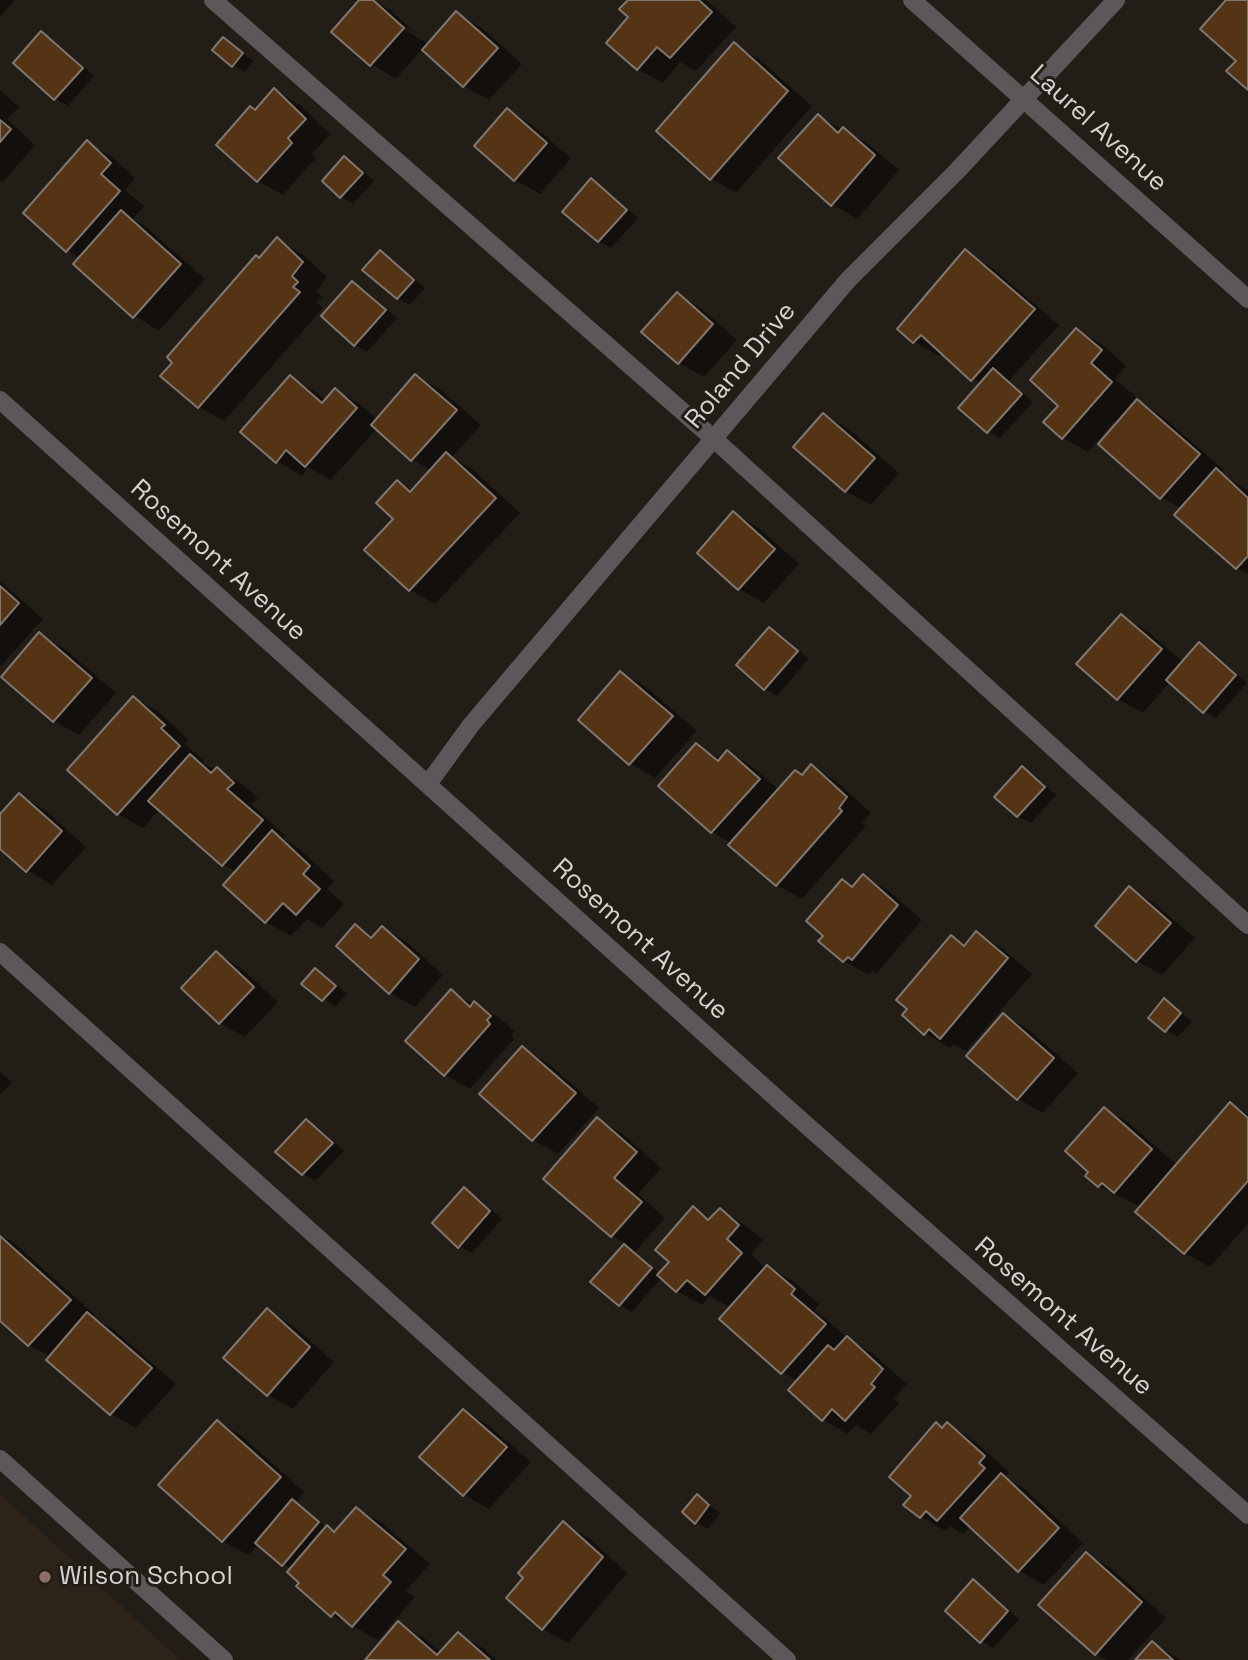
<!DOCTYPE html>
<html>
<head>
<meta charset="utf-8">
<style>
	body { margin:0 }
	canvas { display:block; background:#231d17 }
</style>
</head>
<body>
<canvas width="1248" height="1660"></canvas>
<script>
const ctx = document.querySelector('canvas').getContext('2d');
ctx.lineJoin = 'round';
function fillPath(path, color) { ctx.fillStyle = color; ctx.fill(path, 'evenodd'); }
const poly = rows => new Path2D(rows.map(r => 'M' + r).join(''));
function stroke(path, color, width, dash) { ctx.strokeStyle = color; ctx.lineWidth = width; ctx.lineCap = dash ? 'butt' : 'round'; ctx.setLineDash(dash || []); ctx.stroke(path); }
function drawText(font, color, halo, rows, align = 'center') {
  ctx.font = font + ' "Space Grotesk",sans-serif'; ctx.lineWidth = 6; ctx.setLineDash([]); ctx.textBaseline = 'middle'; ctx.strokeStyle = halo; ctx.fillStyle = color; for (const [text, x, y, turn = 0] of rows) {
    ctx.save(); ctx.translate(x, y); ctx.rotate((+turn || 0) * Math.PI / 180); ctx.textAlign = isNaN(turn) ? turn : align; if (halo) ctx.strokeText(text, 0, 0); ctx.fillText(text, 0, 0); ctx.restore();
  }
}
const built = poly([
	[0,1494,180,1660,0,1660]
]);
const shadow = poly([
	[0,0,15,0,0,17],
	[361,0,373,0,390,10,416,33,397,22,396,25,429,44,457,14,482,28,522,64,489,100,464,86,423,48,396,79,371,64],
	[630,0,706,0,736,27,696,71,680,62,663,83,638,69],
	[41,33,53,40,94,76,68,106,56,99,15,63],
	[223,39,254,61,245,72,233,65],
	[734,45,759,59,812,106,736,193,711,178],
	[0,90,19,107,7,119,35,145,2,183,0,181],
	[275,91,300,105,330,134,312,154,316,158,283,195,258,181,257,111],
	[507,110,532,125,571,158,540,194,515,180],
	[818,116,868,144,899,170,857,219,832,204],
	[87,143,112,157,135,178,125,190,144,206,133,219,146,227,205,279,159,331,135,316,75,264,80,258,67,250],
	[345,159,357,166,374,181,353,204,341,197],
	[591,181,604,188,638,218,611,248,599,241],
	[277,240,302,254,327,277,316,292,322,297,317,302,323,308,224,421,199,407,162,376],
	[380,252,392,259,425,288,410,305,398,298],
	[965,252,990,266,1059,325,1009,381,1033,402,1000,438,988,431,981,384,943,352,939,356,914,342,899,329],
	[352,283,364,290,397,318,367,352,355,345],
	[677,294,702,309,737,340,704,377,679,363,644,332],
	[1077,330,1102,344,1126,366,1115,379,1136,397,1134,399,1162,416,1224,470,1221,473,1248,491,1248,574,1237,568,1177,515,1182,509,1161,497,1114,422,1088,452,1063,438,1060,406],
	[416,376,441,390,481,425,452,457,472,469,520,513,435,604,410,590,395,519,398,482,413,491,432,471,412,459,377,428,331,480,308,467,302,476,277,461,291,378,316,392,326,401,335,390,360,404,378,420],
	[824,415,849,429,899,473,871,505,846,491],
	[734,513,759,528,799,564,764,603,739,589,699,553],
	[0,581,43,619,0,667],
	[1121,616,1146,630,1183,662,1200,644,1212,651,1247,683,1216,718,1204,711,1170,682,1143,713,1118,699,1079,664],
	[770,629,782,636,809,659,777,696,765,689],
	[40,635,65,649,116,693,79,735,54,721,4,677],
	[621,673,646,687,697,731,655,778,631,764,580,720],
	[134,698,159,712,189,740,185,744,204,761,202,763,242,784,258,798,251,804,286,836,283,839,297,847,334,881,327,889,344,904,322,928,307,919,291,936,266,922,236,872,223,864,160,809,143,828,118,814],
	[696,745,722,760,728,752,753,767,779,790,802,776,811,767,836,781,871,813,862,823,866,826,802,899,777,885,732,844,712,832],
	[1022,768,1034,775,1056,795,1031,823,1018,816,997,796],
	[19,795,44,809,86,847,52,885,27,870,0,846,0,817],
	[863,876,888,890,922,920,877,973,873,971,869,975,844,961,825,936,843,881,853,888],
	[1129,888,1154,903,1195,938,1162,975,1137,961,1097,926],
	[355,926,374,937,382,928,407,942,443,975,415,1007,390,993],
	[977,933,1002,948,1032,974,966,1051,953,1044,950,1048,925,1033,951,937,966,945],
	[216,953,241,968,278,1002,245,1037,220,1023,184,988],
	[315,970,327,977,347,994,335,1007,303,983],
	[451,992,500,1018,514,1031,511,1035,514,1039,470,1089,445,1075],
	[1164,1001,1192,1021,1178,1037,1166,1030],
	[1004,1015,1029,1030,1078,1073,1043,1113,1018,1099],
	[523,1048,548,1063,599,1108,558,1154,534,1140,482,1094],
	[0,1072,12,1082,0,1095],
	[1230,1104,1248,1114,1248,1224,1210,1267,1185,1253,1137,1212,1141,1207,1099,1186,1087,1175,1090,1172,1104,1109,1129,1123,1177,1165],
	[598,1120,623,1134,661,1168,638,1194,665,1218,635,1252,660,1274,671,1262,693,1209,711,1219,720,1210,745,1225,763,1240,751,1254,766,1269,768,1267,793,1281,819,1304,815,1310,851,1341,872,1353,907,1384,894,1399,899,1403,871,1434,856,1425,848,1434,823,1420,798,1381,782,1372,731,1308,710,1296,702,1305,677,1291,662,1277,632,1312,620,1305,593,1282,627,1244,612,1236],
	[307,1121,319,1128,344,1151,315,1181,303,1174],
	[465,1190,477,1197,502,1219,472,1253,459,1246],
	[0,1235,13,1242,95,1315,93,1317,113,1329,176,1384,136,1428,111,1414,51,1357,29,1345,0,1319],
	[267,1311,292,1325,334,1362,293,1409,268,1395],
	[463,1411,488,1425,531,1462,489,1509,464,1495,422,1457],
	[217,1422,242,1436,304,1492,295,1503,327,1528,336,1532,357,1509,382,1523,430,1564,406,1591,415,1597,378,1640,332,1615,291,1569,259,1544,248,1555,223,1541,161,1485],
	[936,1424,943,1429,947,1424,972,1439,1009,1472,1004,1477,1026,1490,1083,1543,1044,1585,1020,1571,971,1526,963,1534,950,1526,946,1531,921,1517,914,1496],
	[697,1497,720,1513,708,1529,696,1522],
	[564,1524,589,1538,627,1573,568,1643,543,1629,508,1598],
	[1086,1554,1111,1568,1166,1618,1128,1660,1107,1660,1096,1654,1041,1605],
	[973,1582,985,1589,1019,1619,993,1648,981,1641],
	[399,1623,424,1638,442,1653,458,1634,483,1648,497,1660,367,1660],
	[1153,1643,1178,1658,1180,1660,1137,1660]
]);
const building = poly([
	[359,0,373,0,404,28,370,66,331,32,359,0],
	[628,0,699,0,712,12,670,58,657,47,637,70,606,43,628,17,619,9,628,0],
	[1226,0,1248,0,1248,90,1226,71,1236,61,1200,29,1226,0],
	[456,11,498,48,463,87,422,50,456,11],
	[41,31,83,68,54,100,13,63,41,31],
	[223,37,243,53,232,67,212,50,223,37],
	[734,42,788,91,710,180,656,131,734,42],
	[274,88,306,119,288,138,292,143,257,182,216,145,250,106,255,110,274,88],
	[507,108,547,143,514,181,474,146,507,108],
	[818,114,838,133,843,127,875,155,831,206,778,158,818,114],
	[0,120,11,129,0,142,0,120],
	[87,140,111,163,101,174,120,191,66,252,23,213,87,140],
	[344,156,363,173,340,198,322,181,344,156],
	[591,178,627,210,598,242,562,212,591,178],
	[121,210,181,264,133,318,73,264,121,210],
	[277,237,303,262,292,276,298,282,293,287,300,292,198,408,160,376,172,363,167,357,256,255,259,258,277,237],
	[965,249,1035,309,971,381,921,335,913,343,897,329,965,249],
	[380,250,414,280,397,299,362,270,380,250],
	[352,281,386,310,354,346,321,316,352,281],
	[677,292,713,324,678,364,641,332,677,292],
	[1076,328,1102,350,1091,363,1112,382,1062,439,1043,422,1058,406,1030,380,1076,328],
	[993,368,1022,394,987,433,958,408,993,368],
	[415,374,457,410,411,461,371,425,415,374],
	[290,375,322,403,335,388,357,408,305,467,286,450,276,463,240,432,290,375],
	[1137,399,1200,454,1160,499,1098,444,1137,399],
	[823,413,875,458,845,492,793,447,823,413],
	[446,452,496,498,409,591,364,550,393,519,376,503,397,480,410,492,446,452],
	[1216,468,1248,498,1248,556,1236,569,1174,515,1216,468],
	[733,511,775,549,738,590,697,553,733,511],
	[0,586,19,603,0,625,0,586],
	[1121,614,1162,649,1117,700,1076,664,1121,614],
	[769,627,798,651,764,690,736,665,769,627],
	[39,632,92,678,53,722,1,677,39,632],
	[1199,642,1236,675,1203,713,1166,680,1199,642],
	[620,671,673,716,629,765,578,720,620,671],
	[133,696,165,725,161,728,180,746,117,815,67,770,133,696],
	[696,743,718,761,727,750,760,779,711,833,658,786,696,743],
	[190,754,211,773,217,767,234,783,227,789,263,820,222,866,148,801,190,754],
	[811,764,847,797,839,808,842,811,776,886,728,845,795,770,802,775,811,764],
	[1022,766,1045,787,1017,817,994,797,1022,766],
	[19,793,62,831,26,872,0,849,0,814,19,793],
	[272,830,310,866,303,874,320,889,296,915,283,903,265,923,223,885,272,830],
	[863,874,898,905,852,960,848,957,843,962,818,941,823,936,806,921,842,879,852,887,863,874],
	[1129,886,1171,923,1136,962,1095,926,1129,886],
	[355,924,371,938,382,926,419,959,389,994,336,946,355,924],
	[976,931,1008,958,940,1039,929,1029,924,1035,902,1015,907,1009,896,1000,951,935,964,946,976,931],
	[216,951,254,987,219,1024,181,988,216,951],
	[315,968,336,986,322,1001,301,984,315,968],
	[451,989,470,1007,474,1001,491,1016,487,1020,490,1024,444,1076,405,1041,451,989],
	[1164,998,1181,1013,1165,1032,1148,1018,1164,998],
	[1003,1013,1054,1058,1017,1100,966,1056,1003,1013],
	[522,1046,576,1093,532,1141,479,1094,522,1046],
	[1230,1102,1248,1118,1248,1181,1184,1254,1135,1212,1230,1102],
	[1104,1107,1152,1149,1114,1193,1102,1183,1098,1187,1085,1176,1088,1172,1065,1151,1104,1107],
	[597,1117,637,1152,614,1178,642,1202,611,1237,543,1179,597,1117],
	[306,1119,333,1143,302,1175,275,1152,306,1119],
	[464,1187,490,1211,458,1248,432,1223,464,1187],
	[693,1206,708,1220,720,1208,739,1225,727,1239,742,1253,705,1295,687,1280,676,1292,657,1275,669,1262,655,1250,693,1206],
	[0,1236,71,1300,28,1346,0,1321,0,1236],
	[624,1244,652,1268,619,1306,590,1282,624,1244],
	[767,1265,795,1289,791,1294,826,1324,781,1374,719,1319,767,1265],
	[267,1308,310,1347,267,1396,223,1358,267,1308],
	[87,1312,152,1368,110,1415,46,1360,87,1312],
	[847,1336,883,1369,871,1384,875,1387,845,1421,832,1409,822,1421,788,1390,828,1345,834,1350,847,1336],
	[463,1409,507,1447,463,1496,419,1457,463,1409],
	[217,1420,281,1477,222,1542,158,1485,217,1420],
	[936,1422,942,1428,947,1422,985,1456,979,1463,985,1468,937,1521,926,1511,920,1518,903,1505,911,1496,889,1477,936,1422],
	[1001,1473,1059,1528,1018,1572,960,1518,1001,1473],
	[697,1494,709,1505,695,1524,682,1512,697,1494],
	[292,1499,319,1522,282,1566,255,1543,292,1499],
	[356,1507,406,1549,383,1575,391,1582,352,1627,335,1612,331,1617,296,1586,299,1583,287,1572,327,1525,334,1532,356,1507],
	[563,1521,603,1557,542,1630,506,1598,523,1578,518,1573,563,1521],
	[1086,1552,1142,1602,1095,1655,1038,1605,1086,1552],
	[973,1579,1008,1611,980,1643,945,1611,973,1579],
	[398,1621,437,1655,458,1632,490,1660,365,1660,398,1621],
	[1152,1641,1173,1660,1135,1660,1152,1641]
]);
const service = poly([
	[213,0,714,439,1248,925],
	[0,952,787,1660]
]);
const minor = poly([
	[912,0,1248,299],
	[0,400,795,1115,1248,1515],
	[428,784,471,725,848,280,957,171,1116,0],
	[0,1459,224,1660]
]);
const markers = [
	[45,1577,7,"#8d6e63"]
];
const streetNames = [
	["Laurel Avenue",1098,129,42],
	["Roland Drive",741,366,-50],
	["Rosemont Avenue",218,561,42],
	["Rosemont Avenue",640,940,42],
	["Rosemont Avenue",1063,1317,41]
];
const poiNames = [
	["Wilson School",59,1577]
];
fillPath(built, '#2e2319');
fillPath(shadow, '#0007');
fillPath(building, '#543415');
stroke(building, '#7e766f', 2);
stroke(service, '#5c5758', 18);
stroke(minor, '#5c5758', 18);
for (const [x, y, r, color] of markers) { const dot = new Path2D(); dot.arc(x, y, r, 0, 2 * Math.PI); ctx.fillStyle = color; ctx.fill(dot); stroke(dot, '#231d17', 2.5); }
drawText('26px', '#d7d2cf', '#231d17', streetNames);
drawText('26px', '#d7d2cf', '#231d17', poiNames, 'left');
</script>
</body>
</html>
